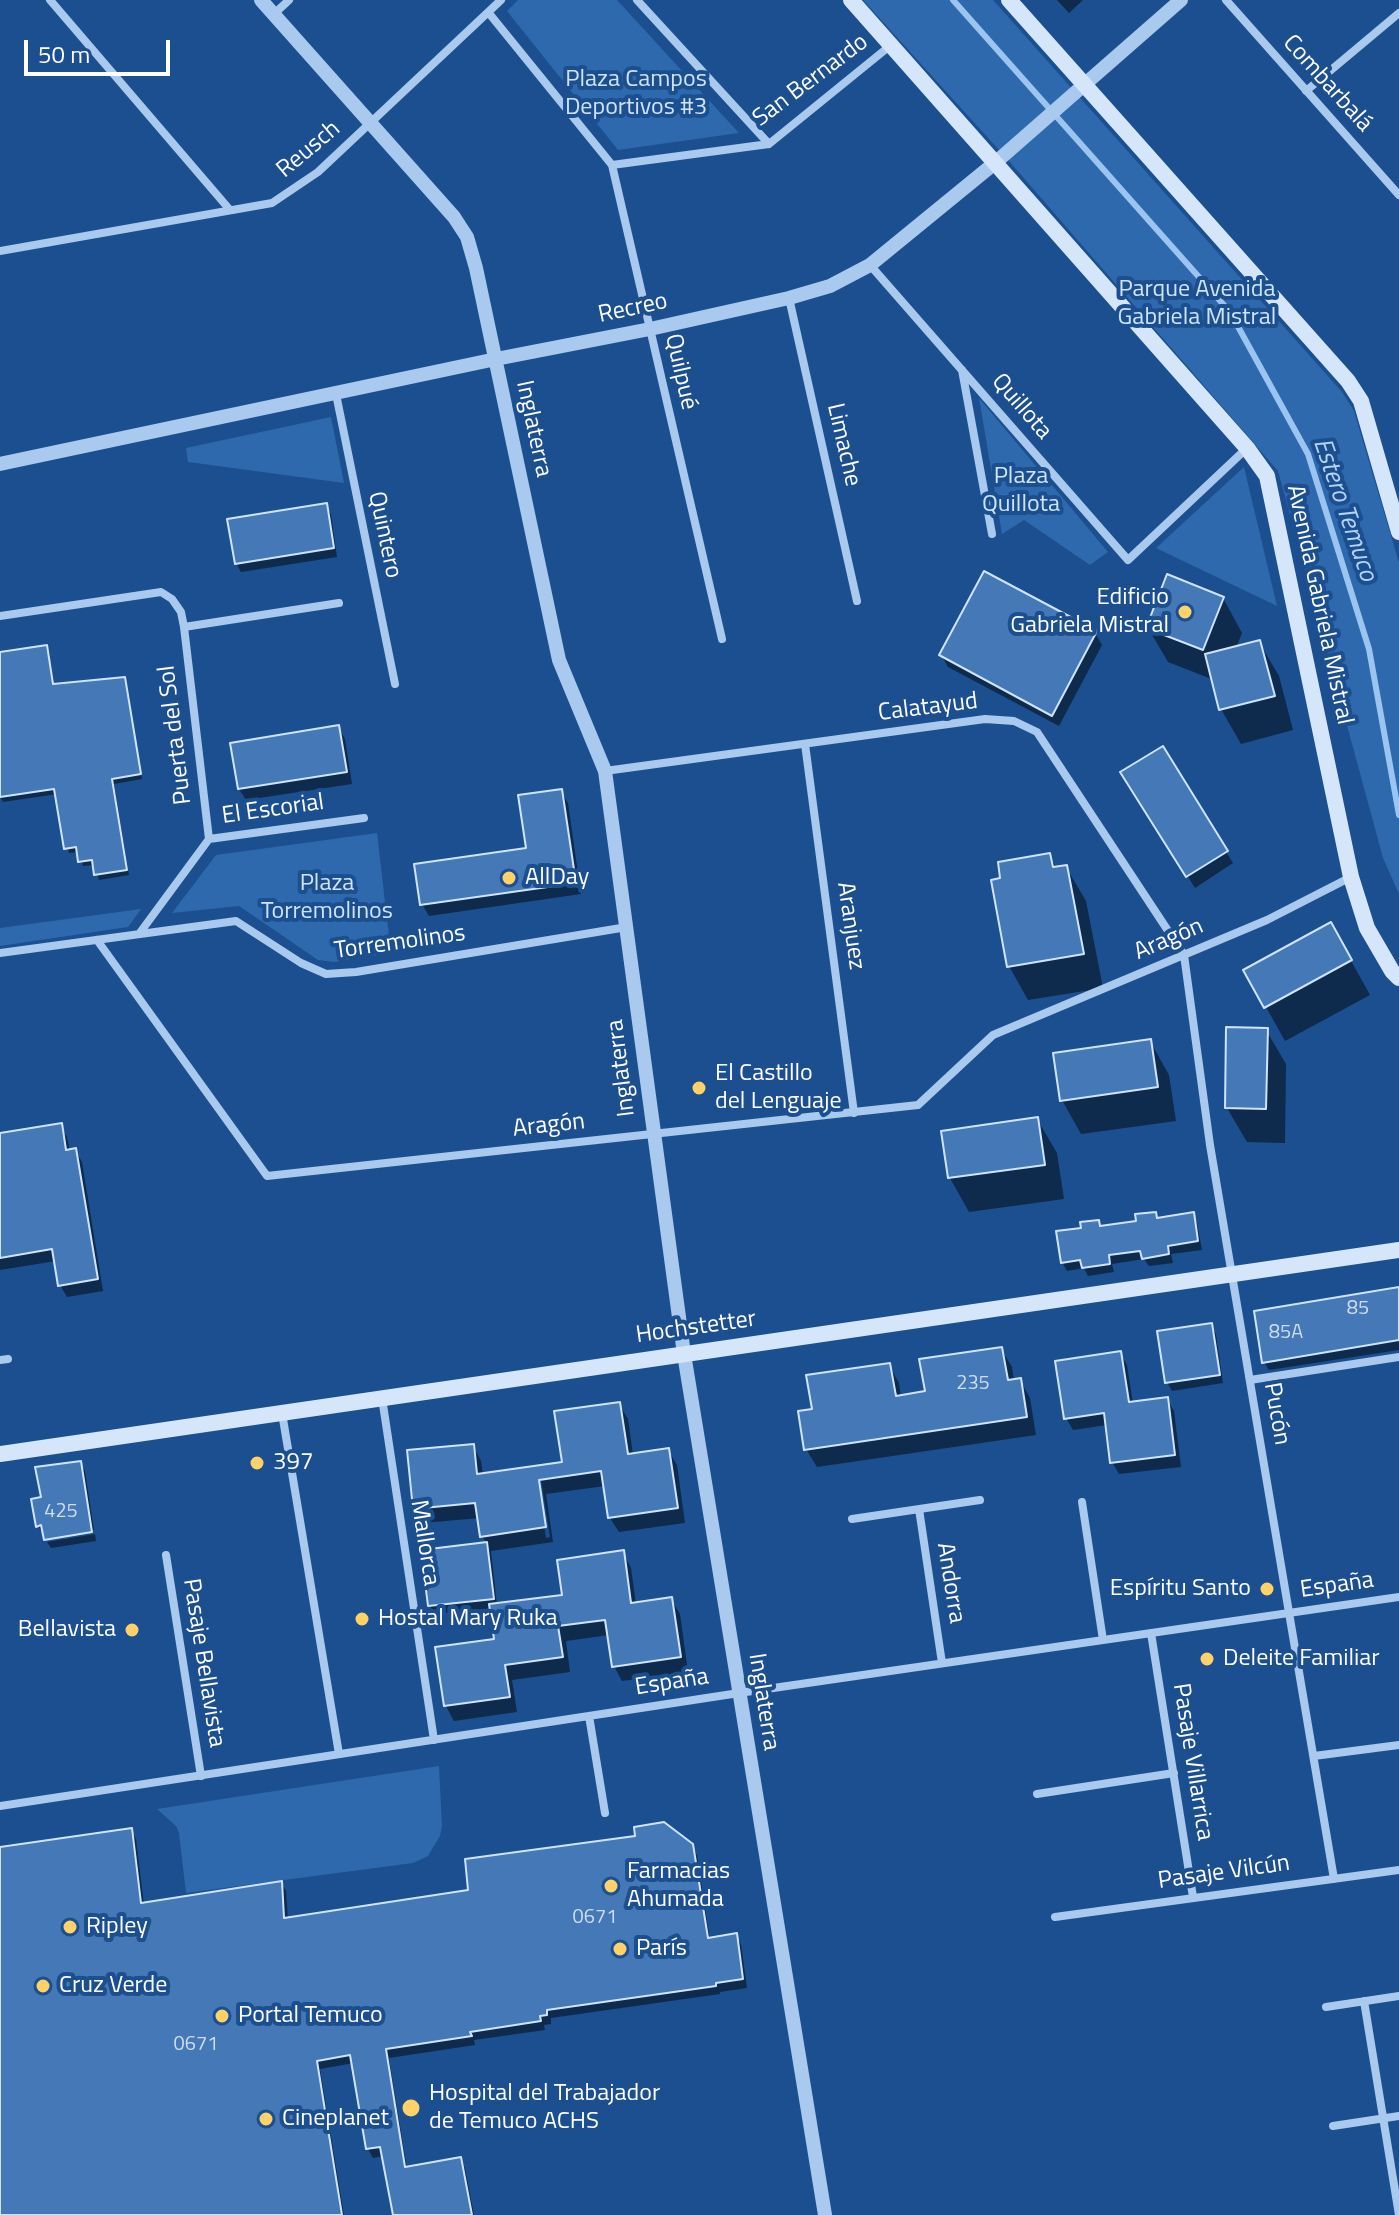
<!DOCTYPE html>
<html>
<head>
<meta charset="utf-8">
<style>
	body { margin:0 }
	#map { position:relative; width:1399px; height:2215px; overflow:hidden; background:#1b4f8f; font-family:"Titillium Web",sans-serif }
	canvas { display:block }
	.scale { position:absolute; left:24px; top:40px; width:146px; height:36px; box-sizing:border-box; border:4px solid #fff; border-top:0; padding-left:10px; font-size:24px; line-height:28px; white-space:nowrap; color:#fff; -webkit-text-stroke:6px #1b4f8f; paint-order:stroke }
</style>
</head>
<body>
<div id="map">
<canvas width="1399" height="2215"></canvas>
<div class="scale">50 m</div>
</div>
<script>
const ctx = document.querySelector('canvas').getContext('2d');
ctx.lineJoin = 'round';
function fillPath(path, color) { ctx.fillStyle = color; ctx.fill(path, 'evenodd'); }
const poly = rows => new Path2D(rows.map(r => 'M' + r).join(''));
function stroke(path, color, width, dash) { ctx.strokeStyle = color; ctx.lineWidth = width; ctx.lineCap = dash ? 'butt' : 'round'; ctx.setLineDash(dash || []); ctx.stroke(path); }
function drawText(font, color, halo, rows, align = 'center') {
  ctx.font = font + ' "Titillium Web",sans-serif'; ctx.lineWidth = 8; ctx.setLineDash([]); ctx.textBaseline = 'middle'; ctx.strokeStyle = halo; ctx.fillStyle = color; for (const [text, x, y, turn = 0] of rows) {
    ctx.save(); ctx.translate(x, y); ctx.rotate((+turn || 0) * Math.PI / 180); ctx.textAlign = isNaN(turn) ? turn : align; if (halo) ctx.strokeText(text, 0, 0); ctx.fillText(text, 0, 0); ctx.restore();
  }
}
const green = poly([
	[518,0,617,0,739,133,618,150,507,11],
	[863,0,993,0,1342,392,1354,411,1399,563,1399,894,1383,858,1278,471,1009,161],
	[979,398,1108,552,1090,565,1024,520,1002,534],
	[331,417,344,483,188,462,186,448],
	[1244,467,1277,606,1156,548],
	[377,833,391,953,334,962,318,960,239,906,172,913,216,855],
	[141,909,128,927,0,946,0,928],
	[439,1766,442,1826,440,1836,428,1856,413,1863,186,1893,179,1833,176,1826,157,1809]
]);
const shadow = poly([
	[1057,0,1083,0,1069,13],
	[326,506,331,514,337,557,241,572,236,563],
	[1223,598,1242,633,1236,648,1259,642,1279,676,1293,730,1241,744,1221,709,1214,680,1168,662,1148,628],
	[1095,633,1102,645,1059,726,948,667,941,655],
	[46,647,54,686,124,679,127,684,142,779,114,784,129,875,99,880,94,865,83,866,79,852,69,853,57,794,3,802,0,796,0,654],
	[338,727,345,739,352,784,246,800,239,789],
	[1162,749,1233,863,1195,888,1130,784],
	[561,791,568,803,581,894,429,916,422,904,528,849],
	[1049,855,1057,869,1066,867,1086,901,1103,988,1028,1000,1009,966],
	[1350,959,1370,995,1285,1041,1246,971],
	[1266,1030,1286,1064,1285,1143,1247,1142,1227,1108],
	[1150,1041,1169,1075,1176,1121,1081,1134,1062,1100],
	[1037,1119,1057,1153,1064,1199,969,1212,950,1178,943,1132],
	[60,1125,67,1137,70,1151,75,1150,82,1162,103,1291,67,1297,60,1285,56,1261,0,1270,0,1135],
	[1155,1214,1158,1219,1193,1214,1197,1223,1202,1250,1171,1254,1173,1263,1149,1266,1144,1259,1112,1264,1114,1272,1088,1276,1084,1268,1067,1271,1062,1262,1083,1229,1098,1222,1102,1228,1138,1223],
	[1399,1290,1399,1350,1269,1370,1264,1362],
	[1211,1325,1216,1334,1223,1383,1172,1391,1167,1382],
	[1001,1349,1012,1367,1014,1381,1020,1380,1030,1398,1036,1435,817,1467,806,1449,815,1410,889,1365,899,1383,901,1397,927,1393],
	[1120,1353,1127,1365,1133,1404,1167,1399,1174,1411,1181,1467,1119,1474,1112,1462,1107,1425,1073,1430,1066,1418],
	[619,1404,628,1419,633,1455,668,1450,677,1465,685,1523,619,1532,610,1518,605,1486,546,1494,553,1542,491,1551,497,1605,565,1596,623,1553,631,1568,636,1604,671,1599,680,1614,688,1672,622,1681,614,1666,609,1635,566,1641,570,1672,512,1680,517,1712,454,1721,446,1706,496,1641,492,1608,435,1614,430,1606,487,1544,482,1536,480,1518,423,1523,414,1509,473,1446,481,1461,483,1475,564,1463],
	[537,1480,541,1480,550,1537,546,1538],
	[80,1463,85,1471,94,1530,46,1538,38,1526,33,1501,43,1499],
	[95,1534,96,1541,51,1548,47,1542],
	[131,1830,136,1839,144,1905,281,1883,286,1891,288,1920,470,1892,691,1846,697,1855,710,1940,736,1935,741,1944,747,1988,720,1992,720,1994,551,2018,551,2024,544,2025,545,2030,474,2040,475,2045,389,2058,407,2169,460,2159,465,2168,474,2215,395,2215,384,2156,373,2158,368,2149,354,2063,320,2069,344,2215,0,2215,0,1849]
]);
const stream = poly([
	[953,0,1230,312,1308,454,1369,649,1399,815]
]);
const building = poly([
	[327,503,334,548,235,564,227,519,327,503],
	[984,571,1097,631,1052,716,939,655,984,571],
	[1167,574,1224,597,1203,650,1146,628,1167,574],
	[1260,640,1275,696,1219,710,1205,654,1260,640],
	[47,645,53,684,125,677,141,774,112,779,127,870,94,875,92,860,78,862,76,847,64,849,54,789,0,797,0,652,47,645],
	[339,725,347,772,238,789,230,743,339,725],
	[1163,746,1228,851,1186,877,1120,772,1163,746],
	[562,789,576,883,420,905,414,864,526,848,518,795,562,789],
	[1050,853,1053,867,1067,865,1084,954,1007,967,991,880,1000,878,998,862,1050,853],
	[1331,922,1352,960,1264,1008,1243,970,1331,922],
	[1226,1027,1268,1028,1266,1109,1225,1108,1226,1027],
	[1151,1039,1158,1087,1060,1101,1053,1053,1151,1039],
	[1038,1117,1045,1165,948,1178,941,1131,1038,1117],
	[62,1123,66,1150,76,1148,98,1279,58,1286,52,1249,0,1258,0,1133,62,1123],
	[1156,1212,1157,1218,1194,1212,1198,1241,1168,1246,1169,1254,1142,1259,1140,1251,1109,1255,1110,1264,1082,1268,1080,1260,1061,1263,1056,1231,1081,1228,1080,1222,1099,1220,1100,1226,1136,1221,1135,1214,1156,1212],
	[1399,1287,1399,1340,1262,1363,1254,1311,1399,1287],
	[1212,1323,1220,1375,1165,1383,1157,1331,1212,1323],
	[1002,1347,1008,1380,1021,1378,1027,1417,804,1450,798,1411,812,1409,806,1375,890,1363,896,1396,925,1391,919,1359,1002,1347],
	[1121,1351,1129,1402,1168,1397,1175,1455,1110,1463,1104,1413,1064,1419,1055,1361,1121,1351],
	[620,1402,628,1454,669,1448,678,1508,608,1518,601,1471,539,1480,546,1527,480,1537,475,1503,413,1509,407,1450,474,1444,477,1474,562,1462,554,1411,620,1402],
	[81,1461,92,1532,44,1540,41,1525,36,1527,31,1499,41,1497,35,1467,81,1461],
	[487,1542,494,1599,428,1606,421,1550,487,1542],
	[624,1550,631,1603,672,1597,681,1657,612,1667,605,1620,558,1626,563,1657,505,1665,510,1697,444,1706,435,1647,494,1639,489,1604,562,1595,557,1560,624,1550],
	[664,1822,693,1844,708,1938,737,1933,743,1979,716,1983,716,1986,547,2010,547,2015,540,2016,541,2021,470,2032,472,2036,386,2049,405,2167,461,2157,472,2215,393,2215,380,2147,366,2149,350,2055,317,2061,342,2215,0,2215,0,1847,132,1828,141,1903,282,1881,284,1918,468,1890,465,1859,635,1836,634,1827,664,1822]
]);
const minor = poly([
	[50,0,230,210],
	[637,0,769,144],
	[1226,0,1399,195],
	[488,12,612,165,722,639],
	[274,14,289,0],
	[1306,91,1399,13],
	[612,165,769,144,891,45],
	[0,251,272,203,318,172,501,0],
	[870,265,1128,560,1247,448],
	[789,298,857,601],
	[962,370,992,534],
	[336,394,395,684],
	[0,616,161,592,172,599,181,612,184,627,339,603],
	[184,627,209,839],
	[805,744,854,1113],
	[605,771,985,719,1014,721,1037,732,1184,955,1210,1145,1334,1879],
	[139,934,209,839,364,818],
	[97,940,267,1176,918,1105,993,1035,1267,920,1351,877],
	[0,953,236,921,301,963,326,974,356,972,627,927],
	[0,1360,8,1359],
	[1250,1380,1399,1357],
	[382,1398,434,1740],
	[282,1413,339,1754],
	[1082,1502,1103,1640],
	[919,1509,942,1663],
	[852,1519,980,1500],
	[166,1555,201,1776],
	[1151,1633,1193,1897],
	[589,1716,605,1813],
	[1314,1756,1399,1745],
	[1037,1794,1174,1773],
	[0,1806,739,1693,1399,1597],
	[1055,1917,1399,1870],
	[1364,2001,1399,2215],
	[1326,2007,1399,1996],
	[1333,2126,1399,2116]
]);
const tertiary = poly([
	[261,0,454,217,467,237,476,268,559,660,605,771,684,1354,825,2215],
	[0,464,496,359,650,329,789,298,830,286,870,265,996,162,1181,0]
]);
const secondary = poly([
	[851,0,1247,448,1267,476,1351,877,1367,928,1392,971,1399,978],
	[1009,0,1348,381,1361,401,1399,532],
	[0,1454,1399,1250]
]);
const markers = [
	[1185,612,8,"#ffd166"],
	[509,878,8,"#ffd166"],
	[699,1088,8,"#ffd166"],
	[257,1463,8,"#ffd166"],
	[1267,1589,8,"#ffd166"],
	[362,1619,8,"#ffd166"],
	[132,1630,8,"#ffd166"],
	[1207,1659,8,"#ffd166"],
	[611,1886,8,"#ffd166"],
	[70,1927,8,"#ffd166"],
	[620,1949,8,"#ffd166"],
	[43,1986,8,"#ffd166"],
	[222,2016,8,"#ffd166"],
	[411,2108,10,"#ffd166"],
	[266,2119,8,"#ffd166"]
];
const numberNames = [
	["85",1358,1309],
	["85A",1286,1333],
	["235",973,1384],
	["425",61,1512],
	["0671",595,1918],
	["0671",196,2045]
];
const parkNames = [
	["Plaza Campos",636,80],
	["Deportivos #3",636,108],
	["Parque Avenida",1197,290],
	["Gabriela Mistral",1197,318],
	["Plaza",1021,477],
	["Quillota",1021,505],
	["Plaza",327,884],
	["Torremolinos",327,912]
];
const streetNames = [
	["San Bernardo",811,81,-37],
	["Combarbalá",1327,84,48],
	["Reusch",309,150,-40],
	["Recreo",633,309,-12],
	["Quilpué",680,372,77],
	["Quillota",1021,407,49],
	["Inglaterra",533,429,78],
	["Limache",843,445,77],
	["Quintero",384,535,78],
	["Avenida Gabriela Mistral",1319,605,78],
	["Calatayud",928,708,-7],
	["Puerta del Sol",176,735,-97],
	["El Escorial",273,810,-8],
	["Aranjuez",850,926,82],
	["Aragón",1169,940,-23],
	["Torremolinos",400,943,-8],
	["Inglaterra",622,1068,-97],
	["Aragón",549,1126,-6],
	["Hochstetter",696,1328,-8],
	["Pucón",1276,1414,80],
	["Mallorca",424,1543,81],
	["Andorra",950,1583,81],
	["España",1337,1586,-8],
	["Pasaje Bellavista",203,1663,81],
	["España",672,1683,-9],
	["Inglaterra",763,1702,81],
	["Pasaje Villarrica",1192,1762,81],
	["Pasaje Vilcún",1224,1873,-8]
];
const poiNames = [
	["Edificio",1169,598,"right"],
	["Gabriela Mistral",1169,626,"right"],
	["AllDay",525,878],
	["El Castillo",715,1074],
	["del Lenguaje",715,1102],
	["397",273,1463],
	["Espíritu Santo",1251,1589,"right"],
	["Hostal Mary Ruka",378,1619],
	["Bellavista",116,1630,"right"],
	["Deleite Familiar",1223,1659],
	["Farmacias",627,1872],
	["Ahumada",627,1900],
	["Ripley",86,1927],
	["París",636,1949],
	["Cruz Verde",59,1986],
	["Portal Temuco",238,2016],
	["Hospital del Trabajador",429,2094],
	["de Temuco ACHS",429,2122],
	["Cineplanet",282,2119]
];
const waterNames = [
	["Estero Temuco",1344,510,71]
];
fillPath(green, '#2e69ad');
fillPath(shadow, '#0007');
stroke(stream, '#9cc4f0', 6);
fillPath(building, '#4478b7');
stroke(building, '#cfe3fa', 2);
stroke(minor, '#a9c9ee', 8);
stroke(tertiary, '#a9c9ee', 14);
stroke(secondary, '#d6e6fa', 16);
for (const [x, y, r, color] of markers) { const dot = new Path2D(); dot.arc(x, y, r, 0, 2 * Math.PI); ctx.fillStyle = color; ctx.fill(dot); stroke(dot, '#1b4f8f', 3); }
drawText('20px', '#d0dded', null, numberNames);
drawText('24px', '#cfe3fa', '#1b4f8f', parkNames);
drawText('24px', '#fff', '#1b4f8f', streetNames);
drawText('24px', '#fff', '#1b4f8f', poiNames, 'left');
drawText('italic 26px', '#b5d3f5', '#1b4f8f', waterNames);
</script>
</body>
</html>
